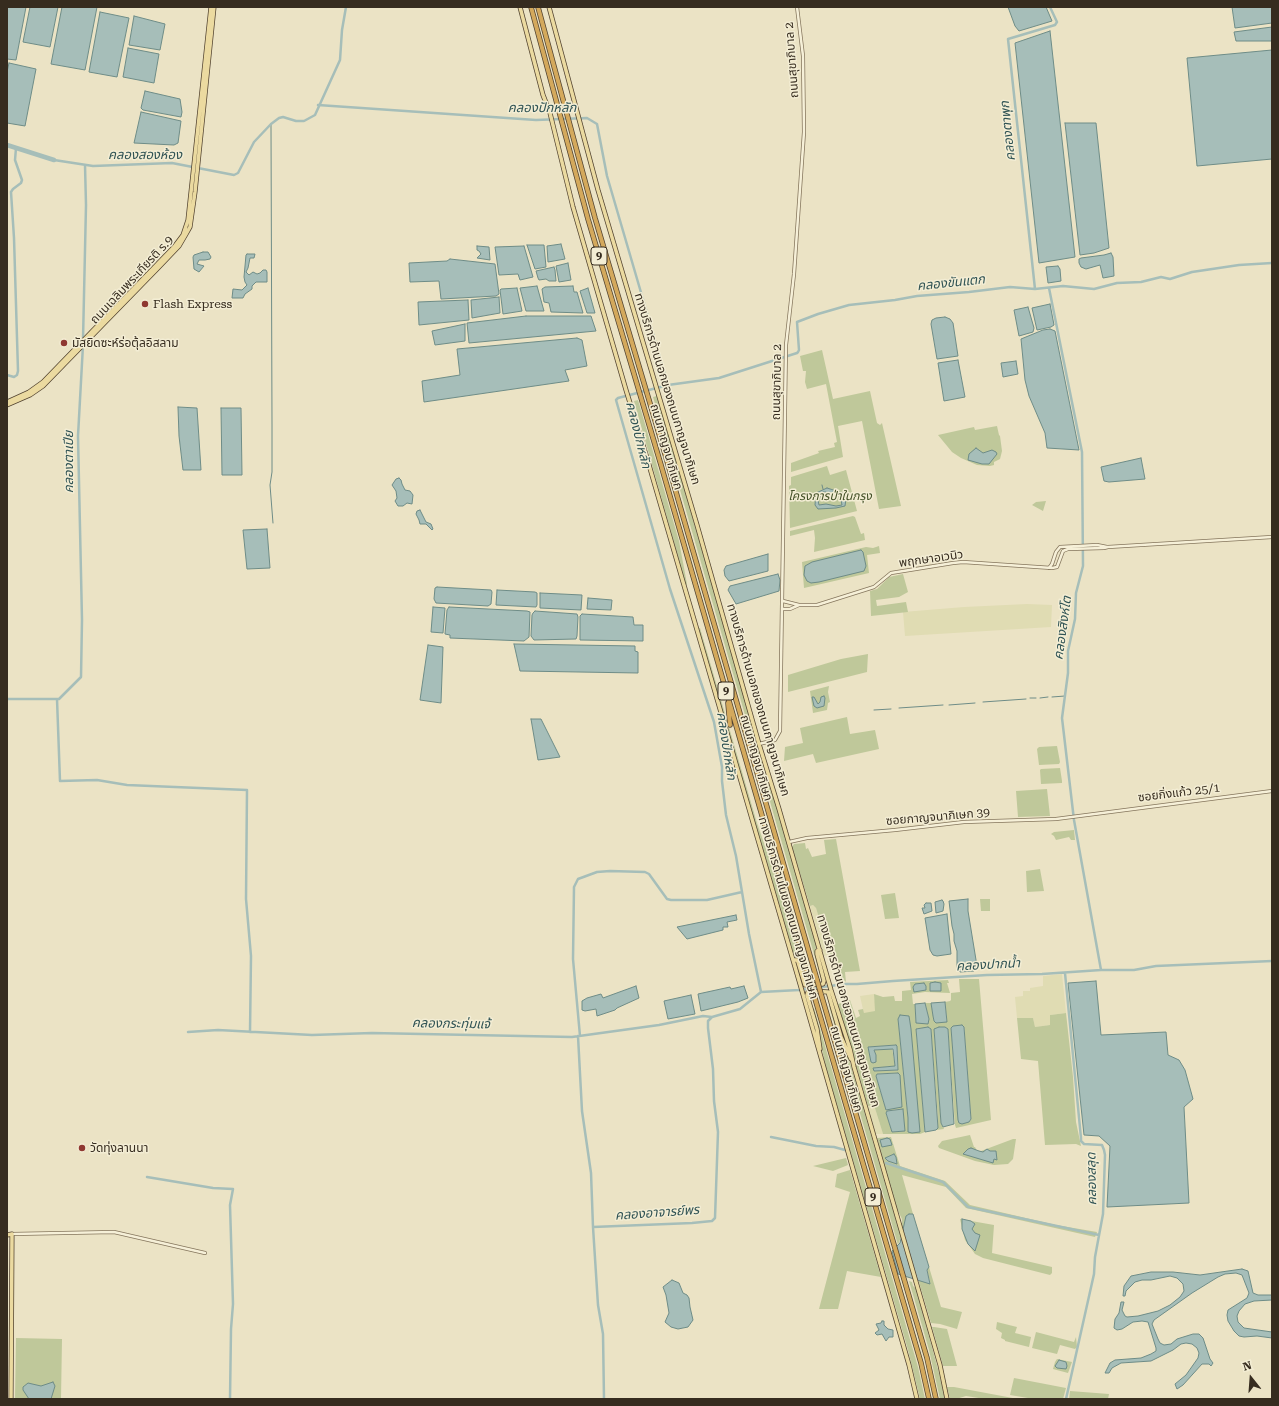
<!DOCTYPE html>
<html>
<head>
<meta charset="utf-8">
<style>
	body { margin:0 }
	#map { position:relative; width:1279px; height:1406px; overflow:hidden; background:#ebe3c5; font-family:"Roboto Serif",serif }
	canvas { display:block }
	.frame { position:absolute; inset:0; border:8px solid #362c1f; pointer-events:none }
	.north { position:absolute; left:1231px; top:1358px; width:40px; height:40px; -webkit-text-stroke:3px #f3edd4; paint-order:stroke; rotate:343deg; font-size:11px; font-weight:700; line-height:16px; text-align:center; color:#362c1f }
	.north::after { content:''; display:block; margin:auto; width:14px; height:18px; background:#362c1f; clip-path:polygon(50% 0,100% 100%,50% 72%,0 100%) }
</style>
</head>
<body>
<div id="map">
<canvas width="1279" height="1406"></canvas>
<div class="frame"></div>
<div class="north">N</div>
</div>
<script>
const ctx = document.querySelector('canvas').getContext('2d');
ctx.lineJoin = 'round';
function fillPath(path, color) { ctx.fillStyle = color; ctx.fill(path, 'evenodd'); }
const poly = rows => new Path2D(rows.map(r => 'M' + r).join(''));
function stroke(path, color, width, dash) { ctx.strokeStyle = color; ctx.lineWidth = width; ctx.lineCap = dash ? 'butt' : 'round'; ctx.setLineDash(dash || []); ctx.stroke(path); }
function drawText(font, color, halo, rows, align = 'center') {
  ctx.font = font + ' "Roboto Serif","Noto Sans Thai",serif'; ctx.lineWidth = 3; ctx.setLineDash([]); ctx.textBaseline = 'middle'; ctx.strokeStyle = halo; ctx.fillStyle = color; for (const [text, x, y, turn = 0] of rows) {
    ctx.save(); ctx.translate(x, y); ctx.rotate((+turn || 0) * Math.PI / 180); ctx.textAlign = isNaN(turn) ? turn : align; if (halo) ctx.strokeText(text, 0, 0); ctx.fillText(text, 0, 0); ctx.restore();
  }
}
const farmland = poly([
	[1027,604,1052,605,1051,627,905,636,903,612,964,607],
	[813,905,816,908,830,954,824,956,810,906],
	[1062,974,1066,1013,1050,1015,1050,1025,1035,1027,1033,1018,1017,1018,1015,997,1023,996,1023,991,1030,991,1030,988,1043,986,1043,976],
	[874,994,876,1011,864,1014,860,996],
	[874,1105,883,1134,876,1134,875,1132,868,1106]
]);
const green = poly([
	[822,350,833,399,870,391,877,423,880,425,882,423,901,506,879,509,862,421,838,426,843,457,791,472,791,463,819,453,818,451,835,447,834,443,837,442,826,384,807,389,805,382,806,371,803,371,800,356],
	[657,396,743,691,767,781,775,802,816,943,816,953,823,980,822,982,663,431,653,397],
	[638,400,679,541,687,584,686,585,634,401],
	[997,426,999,435,1000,436,1002,451,1000,459,994,462,994,465,990,466,977,465,961,458,952,452,938,435,974,427,975,430],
	[827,466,830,475,846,470,857,511,790,528,789,486,791,485,791,477],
	[1046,501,1043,511,1032,505,1036,502],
	[853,516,855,517,861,534,864,533,865,540,814,552,815,538,814,530,790,536,790,531],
	[879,546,880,553,867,555,869,573,804,588,802,562,866,547,873,548],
	[903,574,908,592,899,597,876,600,877,606,906,602,908,612,871,616,870,591,877,589,889,577],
	[698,628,700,628,757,823,776,878,807,983,799,962,794,955],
	[868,654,867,672,788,692,788,675,841,659],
	[829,686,828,692,830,702,828,703,827,710,813,713,810,691],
	[847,717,850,734,875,730,879,749,816,763,813,754,784,761,785,747,803,743,800,728],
	[1057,746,1060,762,1059,764,1039,765,1037,749,1039,747],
	[1060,768,1062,781,1062,783,1041,784,1040,770,1041,769],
	[1047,789,1050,816,1018,817,1016,791],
	[1074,830,1075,840,1071,840,1069,837,1056,840,1054,836,1051,834,1054,832],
	[836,839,860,971,845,972,846,982,841,977,835,956,832,957,830,954,816,908,813,905,810,906,792,847,794,844,805,843,806,849,808,848,812,857,826,854,824,840],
	[1040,869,1044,891,1027,892,1026,871],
	[895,893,899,918,885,919,881,895],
	[980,899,990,899,990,911,981,911],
	[959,979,979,979,991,1120,956,1128,955,1125,948,1029,934,1029,941,1123,944,1129,936,1130,938,1128,938,1119,931,1029,918,1028,916,1030,925,1132,920,1134,883,1134,874,1105,868,1106,838,1004,850,1000,856,1018,860,1016,858,1010,863,1009,864,1013,875,1011,874,994,883,997,894,996,895,1001,902,1001,902,991,911,990,910,982,948,980,949,983,947,983,950,993,925,992,912,994,913,1004,915,1004,916,1023,929,1019,925,1003,931,1003,934,1021,947,1021,945,1002,950,1001,951,1000,951,993,960,992],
	[909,1016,914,1064,908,1129,908,1118,898,1019],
	[964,1027,971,1119,969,1122,959,1123,951,1028],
	[896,1045,897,1045,898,1070,874,1071,873,1068,895,1066,892,1048,874,1050,876,1055,868,1047],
	[888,1073,898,1073,886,1110,876,1076,877,1074],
	[901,1109,900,1132,892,1132,886,1113,887,1111],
	[829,1006,831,1006,841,1038,850,1063,897,1224,902,1223,902,1219,895,1205,877,1138,891,1137,900,1166,945,1181,970,1205,1056,1225,1097,1232,1095,1237,966,1208,946,1187,902,1175,913,1214,909,1214,898,1245],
	[814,1008,918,1367,925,1399,920,1399,908,1350,825,1064,819,1035,812,1009],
	[1066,1013,1073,1077,1076,1122,1081,1146,1076,1144,1045,1145,1038,1061,1021,1059,1017,1018,1033,1018,1035,1027,1050,1025,1050,1015],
	[970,1135,974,1147,975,1147,977,1151,981,1151,1013,1139,1016,1139,1013,1159,1008,1164,994,1165,975,1161,939,1148,938,1146,942,1141],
	[846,1158,848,1165,833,1171,813,1166],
	[850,1170,881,1277,847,1271,838,1309,819,1309,850,1192,835,1187,837,1174],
	[960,1219,994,1225,992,1253,1052,1267,1052,1273,1050,1275,983,1258,975,1254,965,1240],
	[929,1267,941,1307,962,1312,957,1329,940,1324,931,1323,918,1279,930,1283,927,1269],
	[909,1281,912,1282,913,1286,916,1288,939,1373,945,1399,940,1399,929,1350],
	[997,1322,1017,1327,1015,1333,1031,1337,1029,1347,1005,1341,1005,1340,1001,1338,1002,1333,996,1329],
	[932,1327,934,1327,947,1329,957,1366,943,1366],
	[1036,1332,1074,1342,1076,1337,1077,1347,1075,1349,1060,1345,1057,1354,1032,1348],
	[16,1338,62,1339,61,1399,15,1399],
	[1057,1359,1072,1362,1068,1373,1053,1369,1055,1362],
	[1014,1378,1066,1388,1063,1399,1034,1399,1010,1395],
	[947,1387,954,1387,1018,1399,985,1399,966,1396,956,1399,950,1399],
	[1070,1391,1109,1394,1108,1399,1069,1399]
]);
const water = poly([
	[7,7,26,7,16,60,7,59,7,7],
	[30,7,58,7,50,47,23,42,30,7],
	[62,7,97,7,85,70,51,64,62,7],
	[1008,7,1046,7,1052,21,1019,31,1015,26,1008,7],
	[1232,7,1272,7,1272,23,1235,28,1232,7],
	[100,12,129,18,117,77,89,72,100,12],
	[134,16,165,24,160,50,129,45,134,16],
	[1272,27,1272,41,1236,41,1234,32,1272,27],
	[1050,31,1075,257,1039,263,1015,43,1050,31],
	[128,48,159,54,154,83,123,77,128,48],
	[1272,50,1272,159,1197,166,1187,58,1272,50],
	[9,63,36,69,25,126,7,123,7,72,9,63],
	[145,91,180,99,182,112,181,117,143,110,141,108,145,91],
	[141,112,181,121,178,143,174,145,134,143,141,112],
	[1065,123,1096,123,1109,248,1094,253,1080,255,1065,123],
	[561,244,565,259,548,262,547,246,561,244],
	[527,245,544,245,546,267,535,269,527,245],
	[477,246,489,247,490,260,477,258,481,254,479,251,477,250,477,246],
	[524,246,533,277,520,280,518,274,499,275,495,247,524,246],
	[203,252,208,252,211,257,210,259,205,260,199,260,197,264,204,266,199,272,194,269,193,257,194,255,203,252],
	[1111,253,1113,257,1114,276,1103,278,1100,265,1086,269,1081,267,1079,263,1079,259,1081,258,1104,255,1111,253],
	[247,254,255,254,254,258,250,258,248,268,246,272,249,275,253,272,257,274,260,273,263,270,266,270,267,272,267,282,256,282,252,286,252,289,245,294,243,298,232,298,233,289,242,290,247,285,245,282,244,277,246,255,247,254],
	[450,259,495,264,499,294,496,296,441,299,439,281,410,282,409,263,447,261,450,259],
	[568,263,571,280,559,282,556,266,568,263],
	[1058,266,1060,269,1061,281,1048,283,1046,267,1058,266],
	[554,267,555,270,556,281,549,281,546,279,539,280,538,278,536,271,554,267],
	[537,286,544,311,526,311,520,288,537,286],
	[573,286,574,292,577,292,583,313,551,312,549,303,544,302,542,289,545,287,573,286],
	[517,288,522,311,503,314,500,290,501,289,517,288],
	[588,288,595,313,587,313,580,291,588,288],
	[499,297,500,313,472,318,471,300,499,297],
	[468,300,469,320,419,325,418,302,468,300],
	[1050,304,1054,325,1051,327,1037,330,1032,308,1050,304],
	[1028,307,1034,328,1033,332,1019,336,1014,310,1028,307],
	[526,316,591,316,596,331,469,343,467,323,526,316],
	[945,317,950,319,953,323,958,356,937,359,931,324,932,320,936,318,945,317],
	[465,324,465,341,435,345,432,331,465,324],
	[1050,329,1055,331,1079,450,1047,448,1045,433,1029,396,1025,380,1021,339,1043,330,1050,329],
	[577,338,582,340,587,366,565,370,569,381,424,402,422,381,460,375,457,349,577,338],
	[958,360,965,397,944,401,938,363,958,360],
	[1016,361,1018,374,1003,377,1001,363,1016,361],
	[178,407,197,408,201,470,183,470,179,436,178,407],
	[221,408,241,408,242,475,222,475,221,408],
	[976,448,983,453,992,450,996,452,997,454,989,464,982,464,968,460,969,454,976,448],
	[1141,458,1145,479,1109,482,1104,481,1101,467,1141,458],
	[399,478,401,480,402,484,405,490,410,491,413,495,412,504,407,503,403,506,398,506,395,501,397,498,396,491,392,485,396,479,399,478],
	[827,488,843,493,846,499,845,506,836,508,818,509,815,505,816,493,827,488],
	[823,492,826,492,830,498,835,495,840,496,842,505,836,506,826,504,819,505,818,500,823,492],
	[420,510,426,522,431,524,433,529,432,530,426,524,420,524,419,520,416,514,417,511,420,510],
	[267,529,270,568,247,569,243,530,267,529],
	[861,550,863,552,866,566,864,571,819,582,811,583,807,581,804,575,805,566,812,562,861,550],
	[768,554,768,571,729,581,725,576,724,570,726,566,768,554],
	[778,574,780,580,779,591,736,604,728,590,730,586,778,574],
	[437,587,491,590,492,592,491,604,488,606,436,603,434,599,435,588,437,587],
	[497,590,535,592,537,593,537,605,536,607,496,605,497,590],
	[540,593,582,595,581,610,540,608,540,593],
	[588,598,612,600,611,610,587,609,588,598],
	[433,607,445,608,443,633,431,632,433,607],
	[449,607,527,611,530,612,529,637,524,641,450,638,450,635,445,634,447,610,449,607],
	[535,611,577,614,578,617,577,636,576,639,534,640,531,636,532,615,533,613,535,611],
	[582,614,633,617,634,625,643,625,643,641,580,640,580,616,582,614],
	[514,644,635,646,635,651,638,652,638,673,520,671,514,644],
	[428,645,443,647,441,703,420,700,428,645],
	[824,696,825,698,824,706,817,708,814,706,812,697,814,697,818,704,820,702,821,697,824,696],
	[531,719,541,719,560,757,538,760,531,719],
	[968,899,968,911,977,966,974,971,960,972,958,970,957,967,957,951,954,941,954,934,952,926,949,901,968,899],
	[942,900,943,901,944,904,943,911,936,913,935,902,942,900],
	[926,903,931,903,932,911,924,914,922,908,925,908,924,905,926,903],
	[947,914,951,954,937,956,933,955,930,950,925,918,947,914],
	[736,915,737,920,727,922,728,927,723,927,723,930,687,939,677,927,736,915],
	[1096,981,1101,1035,1166,1032,1168,1055,1179,1060,1185,1070,1193,1099,1184,1107,1189,1203,1107,1207,1110,1146,1099,1136,1084,1135,1068,983,1096,981],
	[935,982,941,983,941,991,930,991,930,983,935,982],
	[924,983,926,986,926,990,914,992,913,987,915,984,924,983],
	[636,986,639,998,617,1008,615,1010,597,1016,596,1009,585,1011,582,1010,582,1001,587,998,601,994,603,998,636,986],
	[744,986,748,998,738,1002,701,1011,698,994,730,987,731,989,744,986],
	[691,995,695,1014,668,1019,664,1001,691,995],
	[945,1002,947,1022,936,1023,934,1021,933,1016,931,1003,945,1002],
	[925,1003,929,1019,928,1024,916,1023,915,1004,925,1003],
	[900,1015,909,1016,911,1029,920,1132,912,1133,908,1132,908,1118,898,1019,900,1015],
	[962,1025,964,1027,971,1119,969,1122,962,1124,959,1123,958,1120,951,1028,953,1026,962,1025],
	[928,1027,931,1029,938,1128,936,1130,925,1132,916,1029,928,1027],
	[939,1027,945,1027,948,1029,954,1124,943,1127,941,1123,934,1029,939,1027],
	[896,1045,897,1046,898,1070,874,1071,873,1068,895,1066,893,1049,874,1050,876,1055,876,1062,873,1063,871,1062,868,1047,896,1045],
	[898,1073,900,1075,902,1107,886,1110,876,1076,877,1074,898,1073],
	[903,1109,905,1131,892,1132,886,1113,887,1111,903,1109],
	[887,1138,890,1139,892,1145,882,1147,880,1140,887,1138],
	[971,1148,979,1151,983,1152,987,1149,990,1151,996,1151,997,1160,994,1159,993,1163,963,1154,968,1149,971,1148],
	[894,1154,896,1157,897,1164,888,1161,885,1158,894,1154],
	[909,1214,913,1214,929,1267,927,1270,930,1284,898,1274,892,1251,900,1243,906,1216,909,1214],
	[962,1219,971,1221,975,1224,972,1229,975,1233,980,1235,975,1251,968,1244,962,1229,962,1219],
	[1242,1269,1248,1271,1253,1293,1258,1295,1272,1295,1272,1300,1254,1301,1245,1304,1239,1311,1237,1316,1238,1322,1244,1328,1272,1332,1272,1338,1257,1336,1244,1337,1239,1336,1234,1331,1228,1321,1227,1315,1228,1310,1247,1298,1249,1293,1242,1275,1236,1273,1225,1274,1218,1277,1192,1293,1154,1320,1152,1324,1158,1339,1160,1343,1164,1345,1171,1344,1177,1339,1193,1334,1199,1334,1203,1338,1210,1359,1213,1363,1211,1366,1209,1364,1202,1364,1183,1385,1177,1389,1175,1384,1186,1375,1198,1358,1199,1353,1197,1348,1192,1344,1186,1343,1181,1344,1173,1350,1151,1361,1121,1363,1112,1368,1109,1373,1105,1373,1110,1363,1115,1360,1141,1358,1151,1354,1156,1351,1156,1348,1148,1322,1142,1321,1133,1322,1122,1329,1117,1330,1114,1328,1115,1319,1119,1313,1121,1302,1124,1302,1122,1310,1125,1316,1127,1317,1138,1316,1158,1311,1170,1305,1180,1297,1184,1291,1183,1284,1177,1278,1170,1276,1151,1280,1142,1280,1135,1282,1126,1291,1125,1296,1123,1296,1124,1286,1131,1276,1151,1272,1173,1272,1200,1275,1242,1269],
	[672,1280,679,1283,683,1293,687,1295,689,1298,690,1307,693,1320,688,1327,678,1329,671,1327,665,1322,669,1313,666,1295,663,1287,672,1280],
	[882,1321,884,1321,884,1325,888,1329,893,1330,893,1337,889,1337,886,1341,882,1334,877,1335,875,1333,879,1330,876,1324,881,1323,882,1321],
	[1059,1360,1066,1362,1067,1366,1066,1369,1057,1368,1055,1366,1059,1360],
	[53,1382,55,1386,51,1399,29,1399,23,1390,23,1387,28,1383,41,1386,53,1382]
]);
const stream = poly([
	[271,124,272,424,272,472,270,485,273,523],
	[822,485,823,489],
	[1052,697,1065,696],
	[1030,698,1036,698],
	[1040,698,1048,697],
	[983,702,1026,699],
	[949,705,975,703],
	[899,708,943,705],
	[874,710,891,709]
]);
const canal = poly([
	[318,105,536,120,587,118,597,124,607,176,668,385],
	[54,160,93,166,172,163,234,175,238,173,254,142,271,124,279,118,283,117,296,121,304,121,315,115,340,60,342,30,346,7],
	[1049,288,1082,452,1083,566,1076,593,1075,619,1068,651,1068,673,1062,718,1074,820,1101,970],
	[1035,289,1008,39,1055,25,1057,22,1050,7],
	[83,340,86,205,85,165],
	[7,375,14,377,17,375,18,371,14,238,11,192,13,189,21,183,22,180,15,160,16,148],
	[7,699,59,699,81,677,82,620,78,436,83,345],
	[57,699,60,781,97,780,127,785,247,790,246,899,251,956,250,1032],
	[1065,973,1081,1138,1081,1141,1084,1144,1102,1145,1104,1150,1105,1155,1103,1214,1095,1257,1094,1274,1066,1399],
	[761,992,749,934,736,856,726,815,722,781,722,767,714,722,670,589,616,400,618,398,668,385,719,378,797,353,798,352,799,350,797,322,818,314,849,305,895,300,917,296,969,292,1010,287,1035,289,1063,286,1094,289,1117,283,1141,282,1161,277,1170,279,1192,272,1239,265,1272,263],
	[188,1032,218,1030,312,1035,372,1033,572,1037,659,1025,703,1016,712,1017,740,1009,761,992,799,990,845,984,857,984,893,981,987,975,1042,974,1101,970,1134,970,1156,966,1272,961],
	[578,1036,582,1111,591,1173,593,1227],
	[580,1036,573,959,574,887,578,879,597,872,610,871,645,872,649,874,667,899,671,900,707,900,742,892],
	[771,1137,816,1146,834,1147,845,1150],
	[886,1163,943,1182,968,1207,1099,1235],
	[147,1177,213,1188,233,1189,230,1205,233,1304,231,1329,230,1399],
	[604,1399,603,1334,598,1305,593,1227,692,1223,712,1221,715,1218,718,1132,714,1101,713,1069,708,1028,708,1021,712,1017]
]);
const river = poly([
	[7,145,54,160]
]);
const minor = poly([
	[1049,568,1052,564,1056,552,1060,547,1097,545,1107,547],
	[783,601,799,605,817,605,874,587,891,573,953,563,963,562,1052,568,1057,567,1063,551,1068,549,1104,548,1108,547,1272,537],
	[782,609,790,609,799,605],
	[759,744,775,740,780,731,786,345,794,274,804,132,803,56,797,7],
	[789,842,807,838,895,830,964,822,1056,819,1272,791],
	[12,1234,114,1232,205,1253]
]);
const major = poly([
	[520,7,543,95,550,113,573,207,626,390,647,458,800,984,909,1365,917,1399],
	[549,7,598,190,697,525,759,744,779,809,831,990,850,1049,854,1067,940,1365,947,1399],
	[7,402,29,392,43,382,174,247,183,235,188,220,211,7],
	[7,405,30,395,43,386,158,268,179,246,186,234,190,227,195,192,214,7],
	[793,960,797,960,798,962,805,985,823,984,824,981,817,954,817,951,820,950],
	[820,1049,817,1029,807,995,808,992,810,991,828,992,841,1037,851,1059],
	[7,1235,12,1234,11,1399]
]);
const highway = poly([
	[531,7,588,219,661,465,810,982],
	[538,7,595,218,665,454,817,980],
	[728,703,730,725],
	[821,994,927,1358,936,1399],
	[814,995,921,1363,929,1399]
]);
const highwayBridge = poly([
	[817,980,821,994],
	[810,982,814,995]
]);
const markers = [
	[145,304,4,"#8f3831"],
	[64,343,4,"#8f3831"],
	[82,1148,4,"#8f3831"]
];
const shields = [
	[599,256,16],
	[726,691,16],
	[873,1197,16]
];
const shieldNames = [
	["9",599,256],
	["9",726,691],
	["9",873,1197]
];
const streetNames = [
	["ถนนสุขาภิบาล 2",792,60,-94],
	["ถนนเฉลิมพระเกียรติ ร.9",132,280,-47],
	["ถนนสุขาภิบาล 2",777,382,-89],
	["ทางบริการด้านนอกของถนนกาญจนาภิเษก",667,389,73],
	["ถนนกาญจนาภิเษก",666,447,74],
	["พฤกษาอเวนิว",931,559,-8],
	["ทางบริการด้านนอกของถนนกาญจนาภิเษก",758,700,74],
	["ถนนกาญจนาภิเษก",756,758,74],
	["ซอยกิ่งแก้ว 25/1",1179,793,-7],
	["ซอยกาญจนาภิเษก 39",938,817,-5],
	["ทางบริการด้านในของถนนกาญจนาภิเษก",788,908,74],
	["ทางบริการด้านนอกของถนนกาญจนาภิเษก",848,1011,74],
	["ถนนกาญจนาภิเษก",846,1069,74]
];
const poiNames = [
	["Flash Express",153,304],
	["มัสยิดซะห์ร่อตุ้ลอิสลาม",72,343],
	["วัดทุ่งลานนา",90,1148]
];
const parkNames = [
	["โครงการป่าในกรุง",830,496]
];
const waterNames = [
	["คลองปักหลัก",542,108],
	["คลองตาพุก",1008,131,-96],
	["คลองสองห้อง",145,155],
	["คลองขันแตก",951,283,-6],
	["คลองปักหลัก",638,435,76],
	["คลองตาเปีย",69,462,-90],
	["คลองสิงห์โต",1063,628,-82],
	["คลองปักหลัก",726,746,81],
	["คลองปากน้ำ",988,965,-3],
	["คลองกระทุ่มแจ้",451,1024,1],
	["คลองสลุด",1092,1179,-91],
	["คลองอาจารย์พร",657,1213,-4]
];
fillPath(farmland, '#e0dcb3');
fillPath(green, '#bfc89a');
fillPath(water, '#a6beb9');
stroke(water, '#6e8c87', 1);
stroke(stream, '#6e8c87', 1);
stroke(canal, '#a6beb9', 2.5);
stroke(river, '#a6beb9', 4.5);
stroke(minor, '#84755c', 4);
stroke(major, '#524330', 5);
stroke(highway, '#524330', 5.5);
stroke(minor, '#f6f0d8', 2.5);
stroke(major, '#ebdaa0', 3.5);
stroke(highway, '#d4a95c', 4);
stroke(highwayBridge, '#524330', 5.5, []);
stroke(highwayBridge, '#d4a95c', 4);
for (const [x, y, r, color] of markers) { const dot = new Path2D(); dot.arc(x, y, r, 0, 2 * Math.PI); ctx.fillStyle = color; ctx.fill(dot); stroke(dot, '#f3edd4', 1.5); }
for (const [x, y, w] of shields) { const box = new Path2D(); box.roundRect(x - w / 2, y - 9, w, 18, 3); ctx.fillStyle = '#f3edd4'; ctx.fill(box); stroke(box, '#362c1f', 1); }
drawText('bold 11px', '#362c1f', null, shieldNames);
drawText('12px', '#362c1f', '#f3edd4', streetNames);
drawText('12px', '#362c1f', '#f3edd4', poiNames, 'left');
drawText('italic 12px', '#435027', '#f3edd4', parkNames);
drawText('italic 13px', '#305354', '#f3edd4', waterNames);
</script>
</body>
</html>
